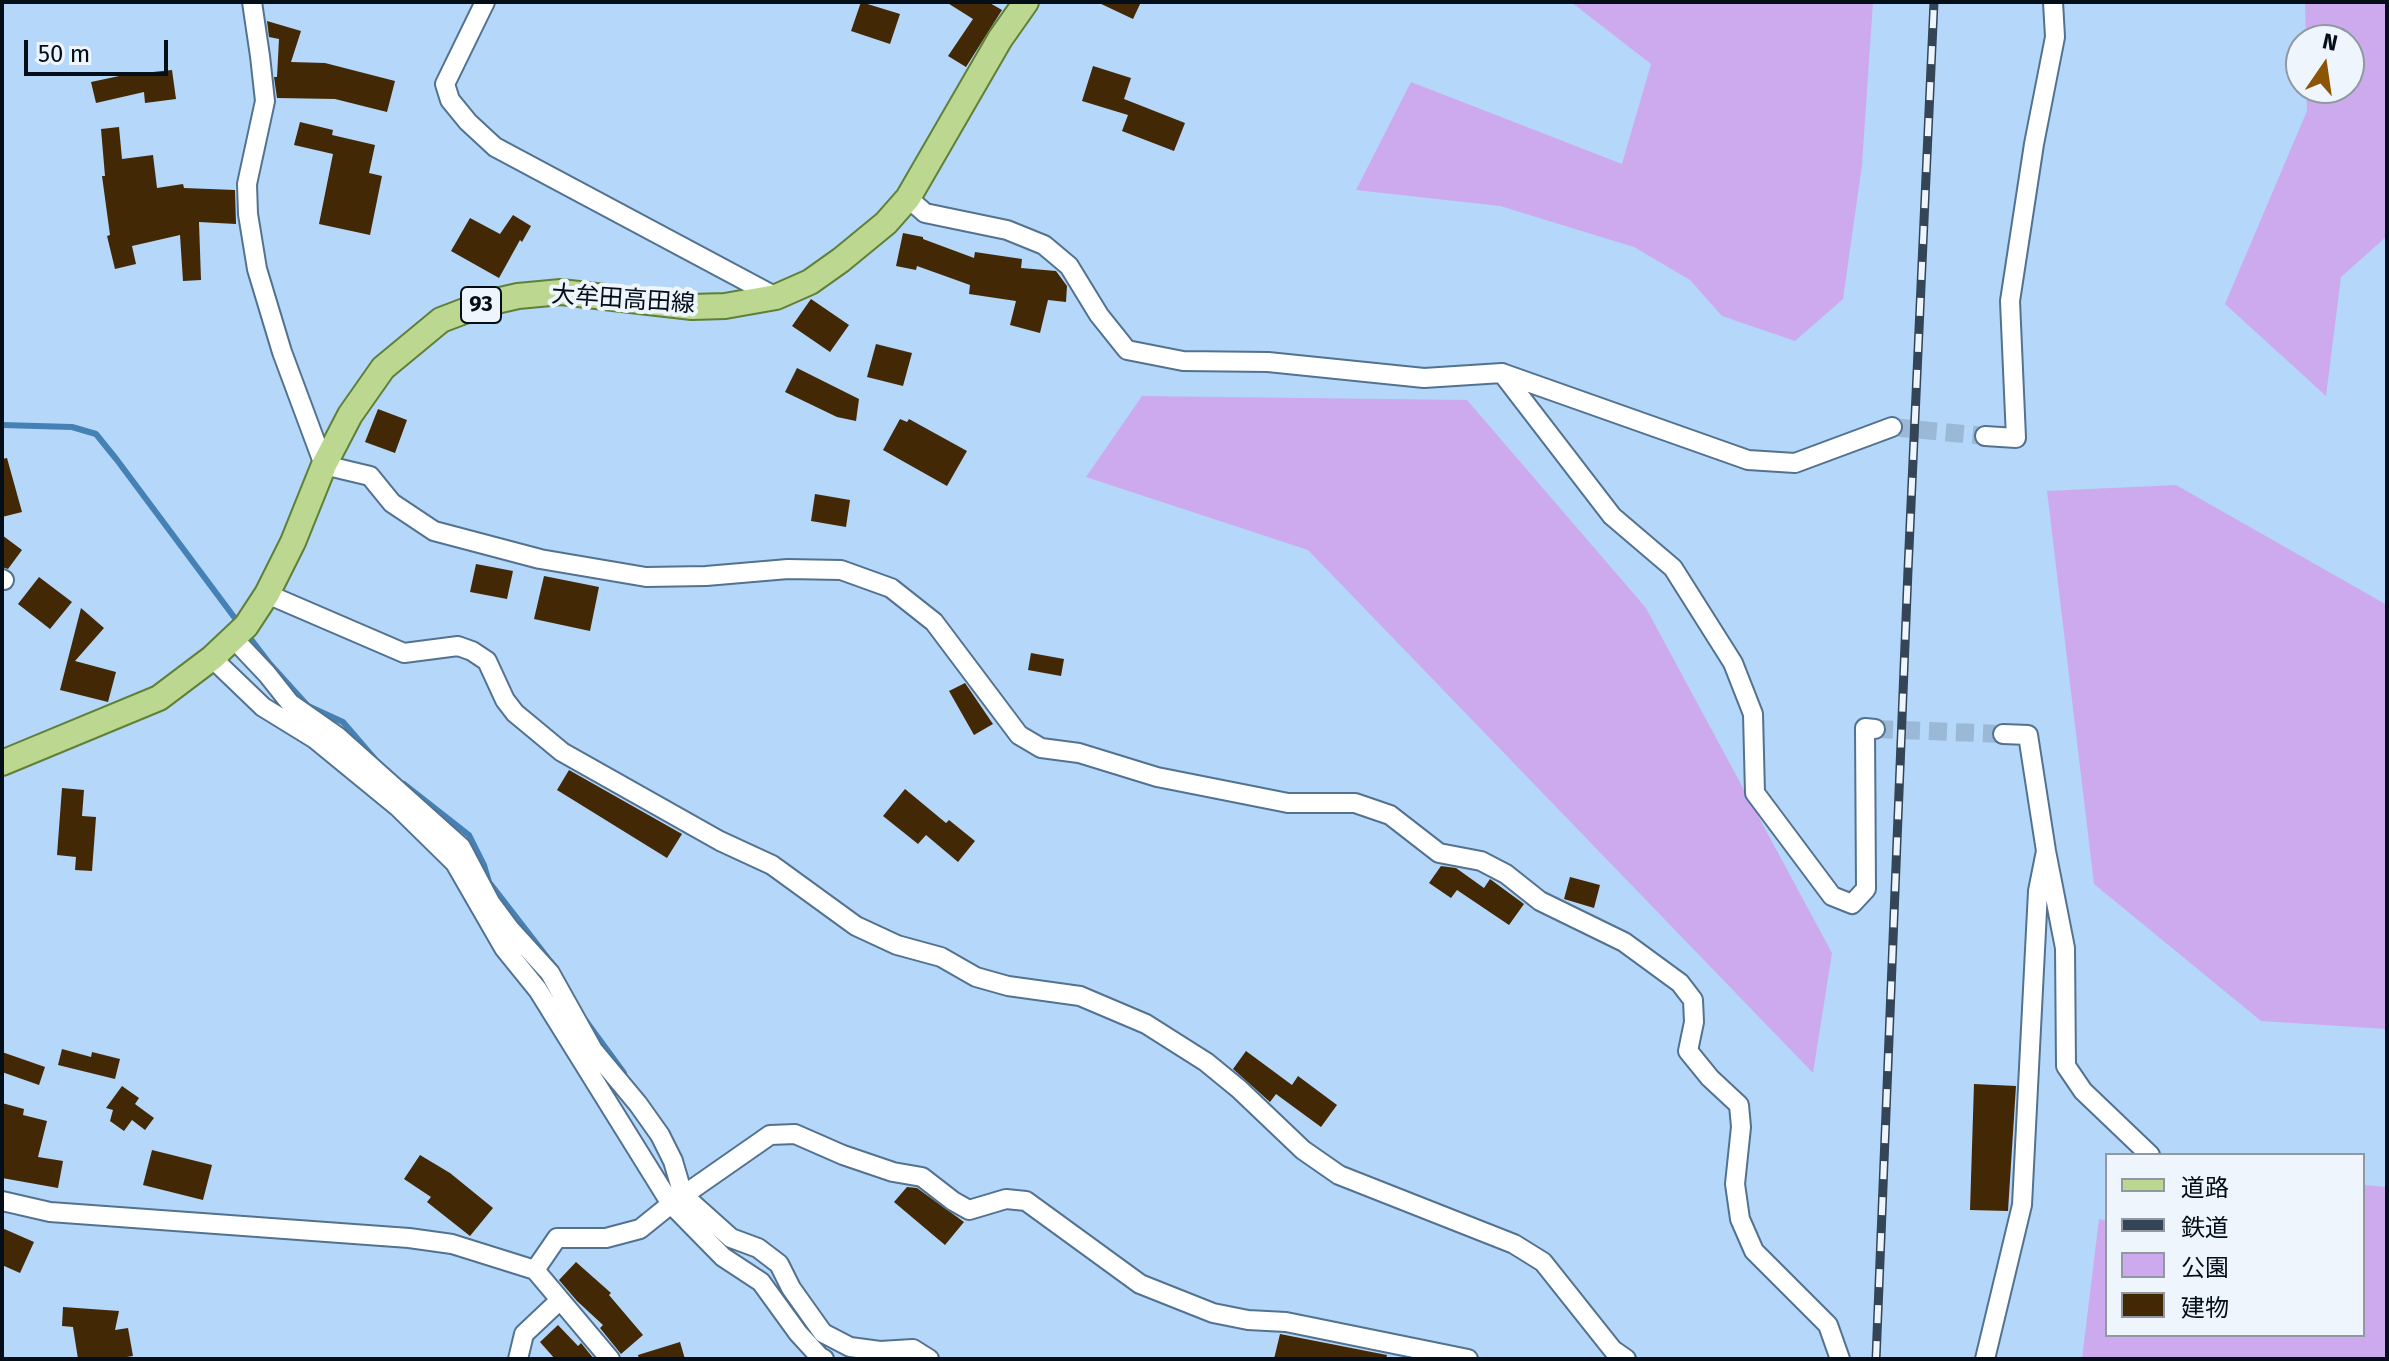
<!DOCTYPE html>
<html>
<head>
<meta charset="utf-8">
<style>
	body { margin:0 }
	#map { position:relative; width:2389px; height:1361px; overflow:hidden; background:#b5d7f9; font-family:"Fira Sans","Noto Sans JP",sans-serif }
	canvas { display:block }
	.frame { position:absolute; inset:0; border:4px solid #030e19; pointer-events:none }
	.legend { position:absolute; left:2105px; top:1153px; width:260px; height:184px; box-sizing:border-box; background:#eef5fc; border:2px solid #9099a1; margin:0; padding:10px 14px; list-style:none; font-size:24px; color:#030e19 }
	.legend li { display:flex; align-items:center; gap:16px; height:40px }
	.legend b { width:40px; border:2px solid #9099a1 }
	.north { position:absolute; left:2285px; top:24px; width:80px; height:80px; box-sizing:border-box; background:#eef5fc; border:2px solid #9099a1; border-radius:50%; rotate:13deg; font-size:22px; font-weight:700; line-height:32px; text-align:center; color:#030e19 }
	.north::after { content:''; display:block; margin:auto; width:28px; height:36px; background:#8b5505; clip-path:polygon(50% 0,100% 100%,50% 72%,0 100%) }
	.scale { position:absolute; left:24px; top:40px; width:144px; height:36px; box-sizing:border-box; border:4px solid #030e19; border-top:0; padding-left:10px; font-size:24px; line-height:28px; white-space:nowrap; color:#030e19; -webkit-text-stroke:6px #eef5fc; paint-order:stroke }
</style>
</head>
<body>
<div id="map">
<canvas width="2389" height="1361"></canvas>
<div class="frame"></div>
<ul class="legend">
<li><b style="height:10px;background:#bcd790"></b>道路</li>
<li><b style="height:10px;background:#334556"></b>鉄道</li>
<li><b style="height:22px;background:#cdaaee"></b>公園</li>
<li><b style="height:22px;background:#432805"></b>建物</li>
</ul>
<div class="north">N</div>
<div class="scale">50 m</div>
</div>
<script>
const ctx = document.querySelector('canvas').getContext('2d');
ctx.lineJoin = 'round';
function fillPath(path, color) { ctx.fillStyle = color; ctx.fill(path, 'evenodd'); }
const poly = rows => new Path2D(rows.map(r => 'M' + r).join(''));
function stroke(path, color, width, dash) { ctx.strokeStyle = color; ctx.lineWidth = width; ctx.lineCap = dash ? 'butt' : 'round'; ctx.setLineDash(dash || []); ctx.stroke(path); }
function drawText(font, color, halo, rows, align = 'center') {
  ctx.font = font + ' "Fira Sans","Noto Sans JP",sans-serif'; ctx.lineWidth = 8; ctx.setLineDash([]); ctx.textBaseline = 'middle'; ctx.strokeStyle = halo; ctx.fillStyle = color; for (const [text, x, y, turn = 0] of rows) {
    ctx.save(); ctx.translate(x, y); ctx.rotate((+turn || 0) * Math.PI / 180); ctx.textAlign = isNaN(turn) ? turn : align; if (halo) ctx.strokeText(text, 0, 0); ctx.fillText(text, 0, 0); ctx.restore();
  }
}
const green = poly([
	[1571,2,1873,2,1862,165,1843,299,1795,341,1722,316,1690,280,1634,247,1500,206,1356,190,1411,82,1622,164,1651,64],
	[2305,2,2387,2,2387,236,2341,277,2326,396,2225,304,2307,111,2306,88,2349,88,2349,40,2306,40],
	[1142,396,1467,400,1646,608,1832,953,1813,1073,1308,550,1086,477],
	[2176,485,2387,605,2387,1029,2261,1021,2094,884,2047,491],
	[2363,1185,2387,1187,2387,1359,2082,1359,2099,1219,2107,1221,2107,1335,2363,1335]
]);
const stream = poly([
	[2,425,72,427,96,434,117,460,240,625],
	[247,634,270,664,308,706,343,722,374,758],
	[404,784,469,835,484,865,489,882,554,966],
	[586,1021,624,1073]
]);
const building = poly([
	[861,2,900,14,890,44,851,31],
	[946,2,988,2,1002,10,966,67,948,56,973,19],
	[1097,2,1141,2,1133,19],
	[267,21,301,31,291,62,325,63,395,81,387,112,335,99,277,98,274,77,277,77,279,39,269,37],
	[1093,66,1131,78,1124,99,1185,123,1174,151,1122,131,1128,115,1082,101],
	[172,70,176,99,145,103,144,92,96,103,91,82,124,75],
	[300,122,333,130,332,135,375,145,369,173,382,176,370,235,319,224,333,154,294,145],
	[119,127,122,159,153,155,157,188,183,184,184,188,235,190,236,224,199,222,201,280,183,281,180,235,132,246,136,264,115,269,107,236,110,235,102,176,105,176,101,129],
	[513,215,531,226,522,242,520,240,499,278,451,251,470,218,500,234],
	[903,233,923,237,923,239,974,258,975,252,1022,259,1021,268,1056,271,1067,286,1066,302,1048,300,1040,333,1010,325,1016,301,969,294,970,285,917,266,916,270,896,266],
	[811,299,849,325,830,352,792,326],
	[876,344,912,353,903,386,867,377],
	[797,368,859,399,856,421,837,417,785,392],
	[378,409,407,420,395,453,365,442],
	[900,419,907,422,909,419,967,451,947,486,883,450],
	[7,458,22,512,2,517,2,459],
	[815,494,850,500,846,527,811,521],
	[2,535,22,550,8,569,2,567],
	[476,564,513,571,507,599,470,592],
	[544,576,599,587,590,631,534,619],
	[39,577,72,602,50,629,18,604],
	[81,608,104,628,75,661,116,672,108,702,60,690],
	[1031,653,1064,659,1061,676,1028,670],
	[965,683,993,724,974,735,949,691],
	[569,770,682,834,667,858,557,790],
	[62,788,84,790,82,816,96,817,92,871,75,870,76,857,57,855],
	[905,789,946,823,949,820,975,841,958,862,926,835,918,844,883,816],
	[1441,866,1456,868,1484,888,1490,879,1524,904,1509,925,1457,890,1451,898,1429,883],
	[1570,877,1600,885,1594,908,1564,899],
	[62,1049,91,1057,92,1052,120,1059,115,1079,58,1065],
	[1246,1051,1292,1085,1298,1076,1337,1105,1321,1127,1276,1094,1270,1102,1233,1069],
	[2,1052,45,1067,39,1085,2,1072],
	[1974,1084,2016,1086,2008,1211,1970,1210],
	[122,1086,139,1098,135,1104,154,1118,145,1130,132,1120,124,1131,110,1121,113,1110,106,1108],
	[2,1103,24,1109,23,1115,47,1121,38,1157,63,1161,58,1188,2,1178],
	[152,1150,212,1165,203,1200,143,1185],
	[420,1155,450,1173,493,1208,470,1236,427,1202,431,1197,404,1179],
	[907,1187,917,1188,964,1222,945,1245,894,1202],
	[2,1228,34,1242,20,1273,2,1265],
	[576,1262,611,1293,609,1295,643,1335,621,1354,600,1328,603,1325,577,1301,559,1280],
	[63,1307,119,1311,115,1330,128,1328,133,1356,114,1359,78,1359,73,1327,62,1326],
	[558,1325,578,1346,581,1343,594,1359,555,1359,540,1342],
	[1280,1334,1387,1355,1386,1359,1274,1359],
	[680,1342,685,1359,639,1359,638,1355]
]);
const minorTunnel = poly([
	[1892,427,1985,436],
	[1875,729,2003,734]
]);
const minor = poly([
	[252,2,260,56,265,101,247,184,248,214,257,269,282,352,324,465,370,476,392,503,434,531,540,559,646,577,706,576,788,569,841,570,891,588,934,622,1019,735,1041,748,1079,753,1157,777,1288,803,1355,803,1390,815,1439,853,1481,861,1506,874,1540,901,1624,942,1680,983,1693,1000,1694,1022,1688,1051,1710,1078,1739,1105,1741,1127,1735,1184,1740,1219,1754,1251,1828,1325,1840,1359],
	[485,2,445,84,450,100,468,122,495,147,776,297],
	[908,198,925,213,1007,230,1044,245,1069,266,1099,315,1127,350,1183,361,1268,362,1424,378,1502,373,1748,460,1795,463,1892,427],
	[1502,373,1612,516,1673,568,1733,663,1753,714,1755,793,1832,896,1852,904,1866,889,1865,728,1875,729],
	[1985,436,2016,438,2010,301,2034,144,2055,37,2053,2],
	[2,579,4,580],
	[267,594,404,653,458,646,472,651,487,661,505,700,515,713,562,752,720,841,772,865,856,926,897,945,941,957,976,977,1008,986,1080,996,1146,1024,1206,1062,1239,1089,1303,1150,1339,1175,1514,1244,1543,1262,1613,1350,1626,1359],
	[233,638,267,674,290,703,337,736,461,847,490,902,510,929,550,973,593,1050,638,1104,660,1135,673,1161,683,1195,731,1238,758,1248,779,1264,791,1288,823,1333,850,1347,880,1351,913,1349,929,1359],
	[212,658,263,707,315,739,398,807,455,863,504,948,538,990,671,1204,723,1257,761,1282,798,1333,820,1357,824,1359],
	[2003,734,2028,735,2046,851,2065,948,2066,1066,2083,1091,2150,1155],
	[2,1201,50,1212,409,1238,452,1244,535,1270,610,1359],
	[535,1270,557,1238,606,1238,640,1229,671,1204,770,1135,795,1134,843,1155,893,1172,922,1177,953,1201,969,1210,1006,1199,1026,1201,1140,1284,1213,1313,1248,1320,1286,1322,1468,1359],
	[518,1359,524,1334,559,1301],
	[1985,1359,2022,1205,2038,891,2046,851]
]);
const major = poly([
	[2,763,159,698,212,658,246,626,267,594,293,542,324,465,350,415,383,368,441,320,483,304,518,296,561,292,692,307,725,306,776,297,810,282,841,260,886,223,908,198,1000,39,1026,2]
]);
const rail = poly([
	[1876,1359,1908,570,1934,2]
]);
const shields = [
	[481,305,40]
];
const shieldNames = [
	["93",481,305]
];
const streetNames = [
	["大牟田高田線",623,300,4]
];
fillPath(green, '#cdaaee');
stroke(stream, '#4681b6', 6);
fillPath(building, '#432805');
stroke(minorTunnel, '#9ab9d7', 18, [18, 9]);
stroke(minor, '#527290', 22);
stroke(major, '#5f8036', 28);
stroke(minor, '#fff', 18);
stroke(major, '#bcd790', 24);
stroke(rail, '#334556', 9);
stroke(rail, '#eef5fc', 6, [18]);
for (const [x, y, w] of shields) { const box = new Path2D(); box.roundRect(x - w / 2, y - 18, w, 36, 6); ctx.fillStyle = '#eef5fc'; ctx.fill(box); stroke(box, '#030e19', 2); }
drawText('bold 22px', '#030e19', null, shieldNames);
drawText('24px', '#030e19', '#eef5fc', streetNames);
</script>
</body>
</html>
